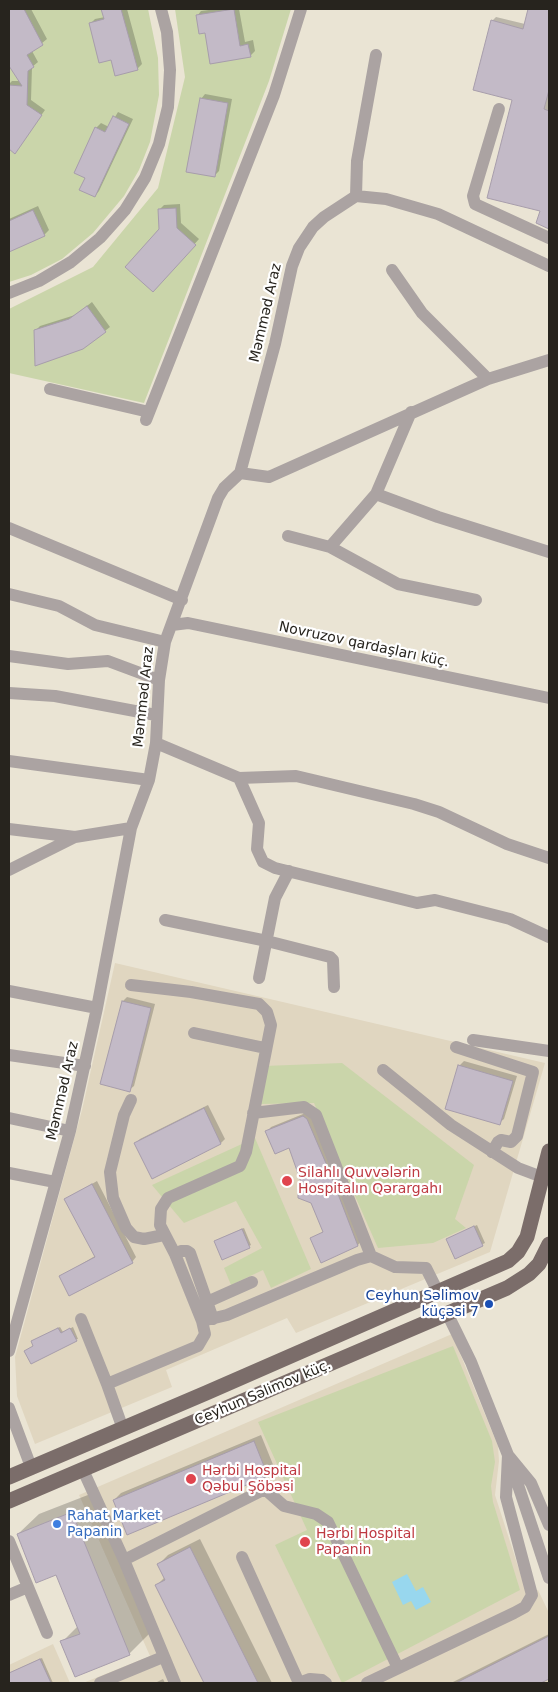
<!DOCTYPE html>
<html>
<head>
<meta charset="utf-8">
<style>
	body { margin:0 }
	#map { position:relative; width:558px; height:1692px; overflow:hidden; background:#eae4d4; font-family:"DejaVu Sans",sans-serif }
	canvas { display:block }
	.frame { position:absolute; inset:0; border:10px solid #27241e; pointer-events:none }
</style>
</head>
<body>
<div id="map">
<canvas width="558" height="1692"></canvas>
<div class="frame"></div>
</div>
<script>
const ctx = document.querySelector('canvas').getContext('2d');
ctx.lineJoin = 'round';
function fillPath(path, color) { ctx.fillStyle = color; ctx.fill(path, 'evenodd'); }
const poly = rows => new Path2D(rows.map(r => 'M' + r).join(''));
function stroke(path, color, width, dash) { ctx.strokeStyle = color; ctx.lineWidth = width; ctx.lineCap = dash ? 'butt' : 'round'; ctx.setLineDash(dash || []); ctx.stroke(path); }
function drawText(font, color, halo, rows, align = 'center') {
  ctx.font = font + ' "DejaVu Sans",sans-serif'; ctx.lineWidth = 4.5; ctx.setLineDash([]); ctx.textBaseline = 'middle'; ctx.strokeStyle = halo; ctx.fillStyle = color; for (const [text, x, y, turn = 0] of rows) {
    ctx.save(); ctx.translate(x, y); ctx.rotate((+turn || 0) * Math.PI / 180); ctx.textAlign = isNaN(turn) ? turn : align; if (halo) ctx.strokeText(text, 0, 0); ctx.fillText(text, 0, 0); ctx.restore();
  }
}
const built = poly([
	[115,963,545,1063,490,1252,296,1333,287,1318,166,1370,172,1387,35,1444,17,1396,15,1357,82,1110],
	[452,1334,498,1446,499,1461,495,1495,525,1588,538,1590,549,1613,549,1683,83,1683,150,1656,79,1495],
	[53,1644,70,1683,9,1683,9,1665]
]);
const green = poly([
	[9,9,148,9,158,58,159,95,150,142,139,170,124,196,93,233,62,259,31,275,9,282],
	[175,9,291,9,269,81,144,403,9,373,9,309,93,267,158,188,185,77],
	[342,1063,474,1165,455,1219,466,1228,433,1243,378,1248,314,1103,261,1104,264,1066],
	[255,1138,311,1269,271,1288,263,1270,231,1285,224,1268,262,1248,236,1201,184,1223,152,1185],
	[453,1346,492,1441,495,1462,491,1486,493,1502,520,1590,342,1683,275,1545,307,1530,258,1422]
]);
const water = poly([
	[407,1574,416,1591,423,1587,431,1602,416,1610,411,1601,403,1605,392,1582]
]);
const shadow = poly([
	[9,9,31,9,47,39,32,51,38,62,32,67,31,100,45,110,15,152,9,148,9,84,12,81,21,81,9,64],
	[102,9,127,9,142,64,137,69,112,58,90,24,95,19,105,17],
	[216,9,239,9,245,42,253,40,255,51,250,56,206,32,197,16,201,11],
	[529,9,549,9,549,228,538,223,541,210,492,21,496,17,525,24],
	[205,94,232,99,219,171,214,176,201,99],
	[118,112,133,119,99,191,95,196,87,177,96,128,101,123,109,127],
	[180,204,181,223,199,239,157,286,160,209,164,205],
	[38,206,49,230,44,235,9,251,9,219],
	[92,302,110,327,83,348,35,331,40,326,75,315],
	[127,997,155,1004,134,1086,129,1090,123,1001],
	[464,1061,517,1076,504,1119,499,1123,459,1066],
	[208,1105,225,1139,221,1143,152,1177,136,1143,140,1139],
	[308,1112,311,1114,362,1240,358,1245,321,1261,312,1239,324,1231,303,1185,290,1146,267,1132,271,1127],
	[97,1181,136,1257,132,1262,61,1276,95,1256,66,1199],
	[477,1225,485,1243,455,1257,447,1239],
	[244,1228,251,1245,223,1259,217,1240],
	[60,1327,63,1332,73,1327,78,1339,35,1346,34,1340],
	[261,1435,274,1467,267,1474,114,1500,121,1493],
	[93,1493,149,1634,129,1654,62,1642,78,1626,57,1573,18,1534,39,1514],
	[200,1539,272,1683,205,1683,157,1585,165,1577,159,1564,168,1555],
	[549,1634,549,1678,539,1683,451,1683],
	[42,1658,53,1683,9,1683,9,1673],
	[163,1679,165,1683,155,1683]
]);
const building = poly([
	[9,9,24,9,43,45,27,55,34,67,28,71,27,105,42,115,15,154,9,149,9,85,22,86,9,66,9,9],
	[101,9,121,9,138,70,115,76,111,60,99,63,89,23,104,19,101,9],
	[234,9,240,46,248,44,251,57,210,64,205,33,199,34,196,15,234,9],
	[528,9,549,9,549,90,544,109,549,111,549,229,536,223,540,211,487,198,512,100,473,90,491,20,523,29,528,9],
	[200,98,228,103,215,177,186,172,200,98],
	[113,116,129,124,95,197,79,190,85,178,74,173,95,127,105,132,113,116],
	[176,208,177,228,196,245,153,292,125,267,159,229,158,209,176,208],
	[33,210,45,236,9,252,9,221,33,210],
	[87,306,106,332,83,349,35,366,34,330,69,319,87,306],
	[122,1001,151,1008,130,1092,100,1084,122,1001],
	[458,1065,513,1081,500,1125,445,1109,458,1065],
	[204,1108,221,1144,152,1179,134,1143,204,1108],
	[303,1116,307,1119,328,1168,358,1246,321,1263,310,1238,323,1232,311,1203,298,1198,298,1189,302,1185,289,1148,275,1154,265,1131,303,1116],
	[92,1184,133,1263,69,1296,59,1276,95,1257,64,1199,92,1184],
	[474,1226,483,1246,455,1259,446,1239,474,1226],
	[242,1229,250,1248,222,1260,214,1241,242,1229],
	[58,1328,61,1333,70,1328,77,1341,31,1364,24,1351,33,1346,31,1341,58,1328],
	[254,1441,268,1476,127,1535,113,1500,254,1441],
	[72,1512,130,1655,75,1677,60,1641,80,1634,56,1575,36,1583,17,1534,72,1512],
	[190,1547,258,1683,204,1683,155,1585,165,1580,157,1564,190,1547],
	[549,1636,549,1679,541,1683,456,1683,549,1636],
	[40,1659,51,1683,9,1683,9,1673,40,1659]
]);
const minor = poly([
	[499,109,473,196,475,204,549,238],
	[356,196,357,161,376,55],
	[392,270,422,313,488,379],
	[9,293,39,281,71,262,100,238,125,210,145,178,159,144,168,107,170,70,167,32,161,9],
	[50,389,149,412],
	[411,412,376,494,330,547,398,584,476,600],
	[146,420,274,95,301,9],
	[240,473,269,477,488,379,549,360],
	[376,494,438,517,549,552],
	[9,528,182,600],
	[288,536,330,547],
	[9,594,59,606,95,625,165,642],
	[172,625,188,623,549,698],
	[9,656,68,664,108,661,159,680],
	[9,693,55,696,156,715],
	[156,743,239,778,296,776,414,804,439,812,507,844,549,858],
	[9,761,149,780],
	[239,778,259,823,257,849,263,862,275,868,417,903,435,900,510,919,549,937],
	[9,829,75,837,131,828],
	[9,870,75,837],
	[165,920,267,941,330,957,333,960,334,987],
	[259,978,275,898,289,871],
	[9,991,97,1008],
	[194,1033,265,1048],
	[473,1040,549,1051],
	[456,1047,533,1072,517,1136,511,1142,501,1140,498,1142,492,1152],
	[9,1055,85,1066],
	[383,1070,451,1125,518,1168,542,1177],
	[131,1100,124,1115,110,1172,113,1198,126,1228,134,1237,144,1239,164,1235],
	[253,1113,304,1107,316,1115,371,1256],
	[9,1118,70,1131],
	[9,1173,55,1182],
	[175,1254,181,1251,187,1251,190,1253,213,1319],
	[207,1302,252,1282],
	[81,1319,107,1384],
	[202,1321,227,1315,357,1260,371,1256,395,1267,426,1268,438,1292],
	[9,1351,70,1131,97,1008,131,828,149,780,156,743,159,680,165,642,218,498,224,488,240,473,275,344,292,266,299,248,313,227,324,217,356,196,386,199,438,214,549,266],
	[9,1408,31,1467],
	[123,1429,107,1384,198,1346,205,1334,202,1321,175,1254,160,1225,161,1209,168,1198,240,1166,246,1152,271,1025,267,1012,259,1004,191,992,131,985],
	[83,1470,124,1560,175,1683],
	[549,1525,531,1483,508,1455,549,1578],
	[9,1541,47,1633],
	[242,1557,299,1683],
	[124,1560,261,1491,267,1491,284,1506,316,1514,328,1522,398,1668],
	[9,1595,28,1587],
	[100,1683,163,1657],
	[299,1683,310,1679,322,1680,326,1683],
	[367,1683,514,1613,525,1607,532,1595,506,1497,508,1455,471,1362,447,1313]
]);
const major = poly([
	[9,1477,206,1393,508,1261,518,1252,527,1237,549,1151],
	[9,1501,507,1288,529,1274,539,1264,549,1244]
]);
const markers = [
	[287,1181,6,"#e0444e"],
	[489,1304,5,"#1a4fb4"],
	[191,1479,6,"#e0444e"],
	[57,1524,5,"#3f7fe0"],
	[305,1542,6,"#e0444e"]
];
const streetNames = [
	["Məmməd Araz",266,313,-77],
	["Novruzov qardaşları küç.",364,645,12],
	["Məmməd Araz",144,697,-84],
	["Məmməd Araz",63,1091,-77],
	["Ceyhun Səlimov küç.",263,1393,-23]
];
const healthNames = [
	["Silahlı Quvvələrin",298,1173],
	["Hospitalın Qərargahı",298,1189],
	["Hərbi Hospital",202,1471],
	["Qəbul Şöbəsi",202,1487],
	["Hərbi Hospital",316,1534],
	["Papanin",316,1550]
];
const transitNames = [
	["Ceyhun Səlimov",479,1296],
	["küçəsi 7",479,1312]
];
const shopNames = [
	["Rahat Market",67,1516],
	["Papanin",67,1532]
];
fillPath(built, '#e0d6c0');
fillPath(green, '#cad5aa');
fillPath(water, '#98d7ee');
fillPath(shadow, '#0003');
fillPath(building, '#c3bac7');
stroke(building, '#a79dab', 1);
stroke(minor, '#aba3a2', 12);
stroke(major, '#7b6d6a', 15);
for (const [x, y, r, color] of markers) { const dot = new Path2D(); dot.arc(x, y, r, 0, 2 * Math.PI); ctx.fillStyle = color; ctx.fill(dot); stroke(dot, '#fff', 2); }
drawText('14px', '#27241e', '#fff', streetNames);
drawText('14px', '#be3a42', '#fff', healthNames, 'left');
drawText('14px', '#164399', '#fff', transitNames, 'right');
drawText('14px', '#366cbe', '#fff', shopNames, 'left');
</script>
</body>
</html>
